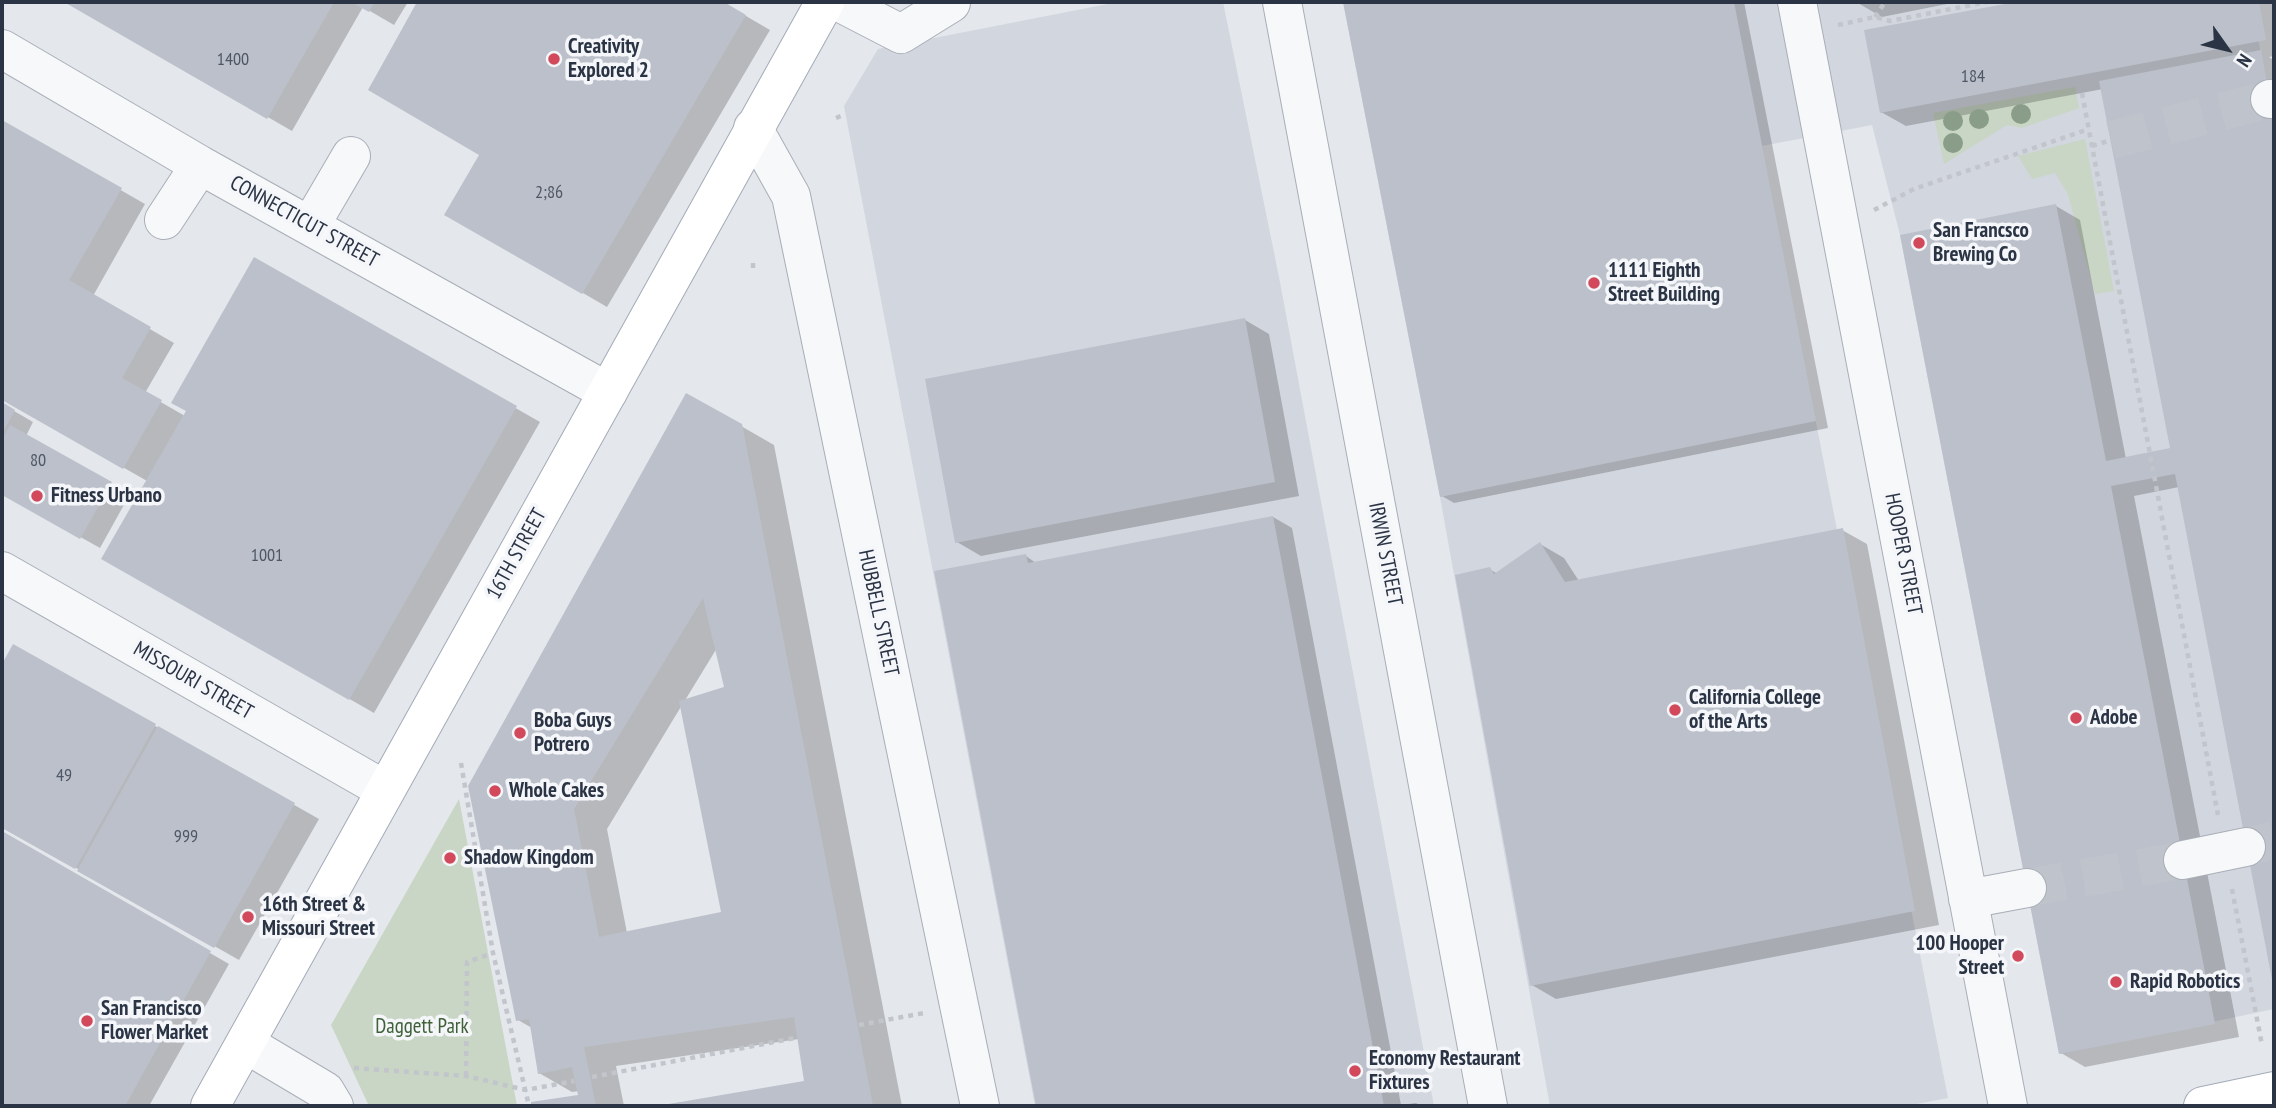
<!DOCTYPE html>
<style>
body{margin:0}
#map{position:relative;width:2276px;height:1108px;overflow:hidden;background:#e4e7ec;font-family:"PT Sans Narrow",sans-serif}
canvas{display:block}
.frame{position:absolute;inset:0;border:4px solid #2b3445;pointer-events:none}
.north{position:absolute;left:2192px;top:14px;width:70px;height:70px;-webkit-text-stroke:5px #f4f6f9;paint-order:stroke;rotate:124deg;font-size:19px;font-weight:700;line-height:28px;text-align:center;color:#2b3445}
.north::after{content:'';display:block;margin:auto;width:24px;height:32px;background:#2b3445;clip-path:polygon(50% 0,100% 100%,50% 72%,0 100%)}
</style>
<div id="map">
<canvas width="2276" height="1108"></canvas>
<div class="frame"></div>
<div class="north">N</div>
</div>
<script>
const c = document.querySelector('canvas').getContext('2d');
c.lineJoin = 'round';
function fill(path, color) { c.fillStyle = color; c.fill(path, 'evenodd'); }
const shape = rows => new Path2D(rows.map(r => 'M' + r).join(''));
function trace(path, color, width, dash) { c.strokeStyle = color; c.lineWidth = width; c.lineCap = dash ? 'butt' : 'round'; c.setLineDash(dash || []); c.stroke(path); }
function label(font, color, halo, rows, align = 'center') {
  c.font = font + ' "PT Sans Narrow",sans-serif'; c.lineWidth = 7; c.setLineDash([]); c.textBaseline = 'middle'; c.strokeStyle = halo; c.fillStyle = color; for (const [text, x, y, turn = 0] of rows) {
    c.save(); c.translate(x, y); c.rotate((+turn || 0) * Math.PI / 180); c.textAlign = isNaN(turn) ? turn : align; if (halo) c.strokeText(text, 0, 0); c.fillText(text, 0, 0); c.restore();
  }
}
fill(shape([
 [1118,2,1223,2,1279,277,1434,1106,1035,1106,844,106,878,49],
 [1343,2,2251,2,2274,122,2274,1009,2059,1054,1900,235,1872,125,1762,146,1948,1098,1906,1106,1550,1106,1440,497]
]), '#d2d6de');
fill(shape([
 [2075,87,2079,108,2022,128,2007,125,1944,164,1933,113],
 [2085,139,2114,291,2095,294,2068,194,2055,173,2032,179,2018,156],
 [459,799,517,1106,369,1106,331,1025]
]), '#c9d6c5');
fill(shape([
 [68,2,408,2,394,25,363,7,292,131],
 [420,2,722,2,770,30,607,307,447,214,481,154,371,90],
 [1344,2,1744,2,1828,428,1454,503,1442,496],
 [1856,2,1957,2,1882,17],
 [2025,2,2274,2,2274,56,2269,57,2274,60,2274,987,2179,487,2134,496,2239,1037,2085,1067,2061,1053,2056,206,2080,220,2126,459,2172,450,2103,89,1906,126,1881,112,1866,32],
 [2,122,145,204,93,296,174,343,145,393,185,416,255,259,540,422,374,713,103,558,147,481,2,398],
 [1245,320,1269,334,1299,496,981,556,957,542],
 [687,395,774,445,902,1106,659,1106,806,1083,799,1039,616,1066,624,1106,533,1106,533,1104,580,1096,579,1091,572,1092,539,1073,532,1028,518,1020,470,787],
 [717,648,726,688,684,702],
 [682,705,723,914,627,933,607,829],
 [2,404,33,422,26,436,130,494,100,548,2,493],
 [1273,517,1292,528,1401,1105,1416,1103,1422,1106,1037,1106,937,572,1026,556,1036,563],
 [1842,530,1867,544,1939,925,1556,999,1532,985,1489,569,1498,574,1540,544,1564,558,1579,581],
 [14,646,319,819,239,960,2,826,2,668],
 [2,833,229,964,149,1106,2,1106]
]), '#0003');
fill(shape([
 [64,2,334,2,267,119],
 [351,2,375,2,369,12],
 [417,2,724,2,746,15,582,294,444,215,479,155,368,90],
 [1343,2,1734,2,1816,421,1440,497],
 [2016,2,2259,2,2266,40,1880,113,1864,30],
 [2261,50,2274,122,2274,990,2175,474,2111,486,2215,1024,2059,1054,1900,235,2056,204,2106,461,2170,448,2099,81],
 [2,120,122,188,69,280,151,327,122,378,162,400,123,469,2,400],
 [254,257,517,406,349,700,101,559,186,411,171,403],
 [1245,318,1275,482,955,543,925,379],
 [686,393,742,424,873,1106,657,1106,804,1081,794,1017,584,1047,596,1106,531,1106,531,1102,578,1095,572,1067,538,1074,529,1019,516,1021,468,786],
 [703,598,724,687,679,701,721,912,599,937,574,809],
 [2,402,15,410,2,434],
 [10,425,112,482,80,539,2,495,2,440],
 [1273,516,1384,1106,1036,1106,934,571,1026,554,1028,563],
 [1843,528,1915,911,1530,986,1455,575,1490,567,1494,574,1540,542,1565,582],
 [13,644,156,724,75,869,2,828,2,664],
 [158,726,295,803,214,948,77,871],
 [2,831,211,951,125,1106,2,1106]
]), '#bbc0ca');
trace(shape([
 [2111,140,2270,99],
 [2246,847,2274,840],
 [2027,888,2183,860]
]), '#bfc3cb', 38, [38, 19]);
const minor = shape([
 [839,2,901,34,951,3],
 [1282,2,1488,1106],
 [1797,2,2008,1106],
 [2,49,200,165,608,392],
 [2270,99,2274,99],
 [753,128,791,196,980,1106],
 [164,220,200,165],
 [310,226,351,156],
 [2,571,385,790],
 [2183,860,2246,847],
 [1968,899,2027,888],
 [246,1044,325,1091,334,1106]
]);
const major = shape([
 [210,1106,825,2],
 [2203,1106,2274,1091]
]);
trace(minor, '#a9aeb7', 40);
trace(major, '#a3abb8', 40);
trace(shape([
 [1875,17,1885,2],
 [1838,25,1875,17,1890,21,1987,2],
 [2082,93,2218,815],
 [836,118,841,116],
 [2092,146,2111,140],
 [1874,210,1914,189,2089,129],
 [753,268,753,260],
 [461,763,493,953,529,1106],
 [2232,889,2262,1045],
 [859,1025,924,1013],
 [354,1068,466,1076,526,1090,574,1081],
 [466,1076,467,962,493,953],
 [592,1077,795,1038]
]), '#c2c5cb', 4.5, [5, 5]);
trace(minor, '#f7f8fa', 38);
trace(major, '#fff', 38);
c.fillStyle = '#899d89';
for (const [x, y] of [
 [2021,114],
 [1979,119],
 [1953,121],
 [1953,143]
]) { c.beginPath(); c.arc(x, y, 10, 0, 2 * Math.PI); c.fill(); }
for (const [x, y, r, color] of [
 [554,59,7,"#d1495b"],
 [1919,243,7,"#d1495b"],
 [1594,283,7,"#d1495b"],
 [37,496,7,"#d1495b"],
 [1675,710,7,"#d1495b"],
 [2076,718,7,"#d1495b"],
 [520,733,7,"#d1495b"],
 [495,791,7,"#d1495b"],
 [450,858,7,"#d1495b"],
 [248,917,7,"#d1495b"],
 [2018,956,7,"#d1495b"],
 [2116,982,7,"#d1495b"],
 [87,1021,7,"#d1495b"],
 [1355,1071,7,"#d1495b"]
]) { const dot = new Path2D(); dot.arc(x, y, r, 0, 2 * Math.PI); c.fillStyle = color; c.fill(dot); trace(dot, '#f4f6f9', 2.5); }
label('18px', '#4f5766', null, [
 ["1400",233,60],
 ["184",1973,77],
 ["2;86",549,193],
 ["80",38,461],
 ["1001",267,556],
 ["49",64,776],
 ["999",186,837]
]);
label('bold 21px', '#2b3445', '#f4f6f9', [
 ["Creativity",568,47],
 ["Explored 2",568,71],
 ["San Francsco",1933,231],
 ["Brewing Co",1933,255],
 ["1111 Eighth",1608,271],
 ["Street Building",1608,295],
 ["Fitness Urbano",51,496],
 ["California College",1689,698],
 ["of the Arts",1689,722],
 ["Adobe",2090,718],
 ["Boba Guys",534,721],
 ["Potrero",534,745],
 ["Whole Cakes",509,791],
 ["Shadow Kingdom",464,858],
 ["16th Street &",262,905],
 ["Missouri Street",262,929],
 ["100 Hooper",2004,944,"right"],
 ["Street",2004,968,"right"],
 ["Rapid Robotics",2130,982],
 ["San Francisco",101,1009],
 ["Flower Market",101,1033],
 ["Economy Restaurant",1369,1059],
 ["Fixtures",1369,1083]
], 'left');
label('21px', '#2b3445', '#f4f6f9', [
 ["CONNECTICUT STREET",304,222,29],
 ["16TH STREET",517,554,-61],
 ["IRWIN STREET",1385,554,79],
 ["HOOPER STREET",1903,554,79],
 ["HUBBELL STREET",878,613,78],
 ["MISSOURI STREET",193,681,30]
]);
label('21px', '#3f6138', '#f4f6f9', [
 ["Daggett Park",422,1027]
]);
</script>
